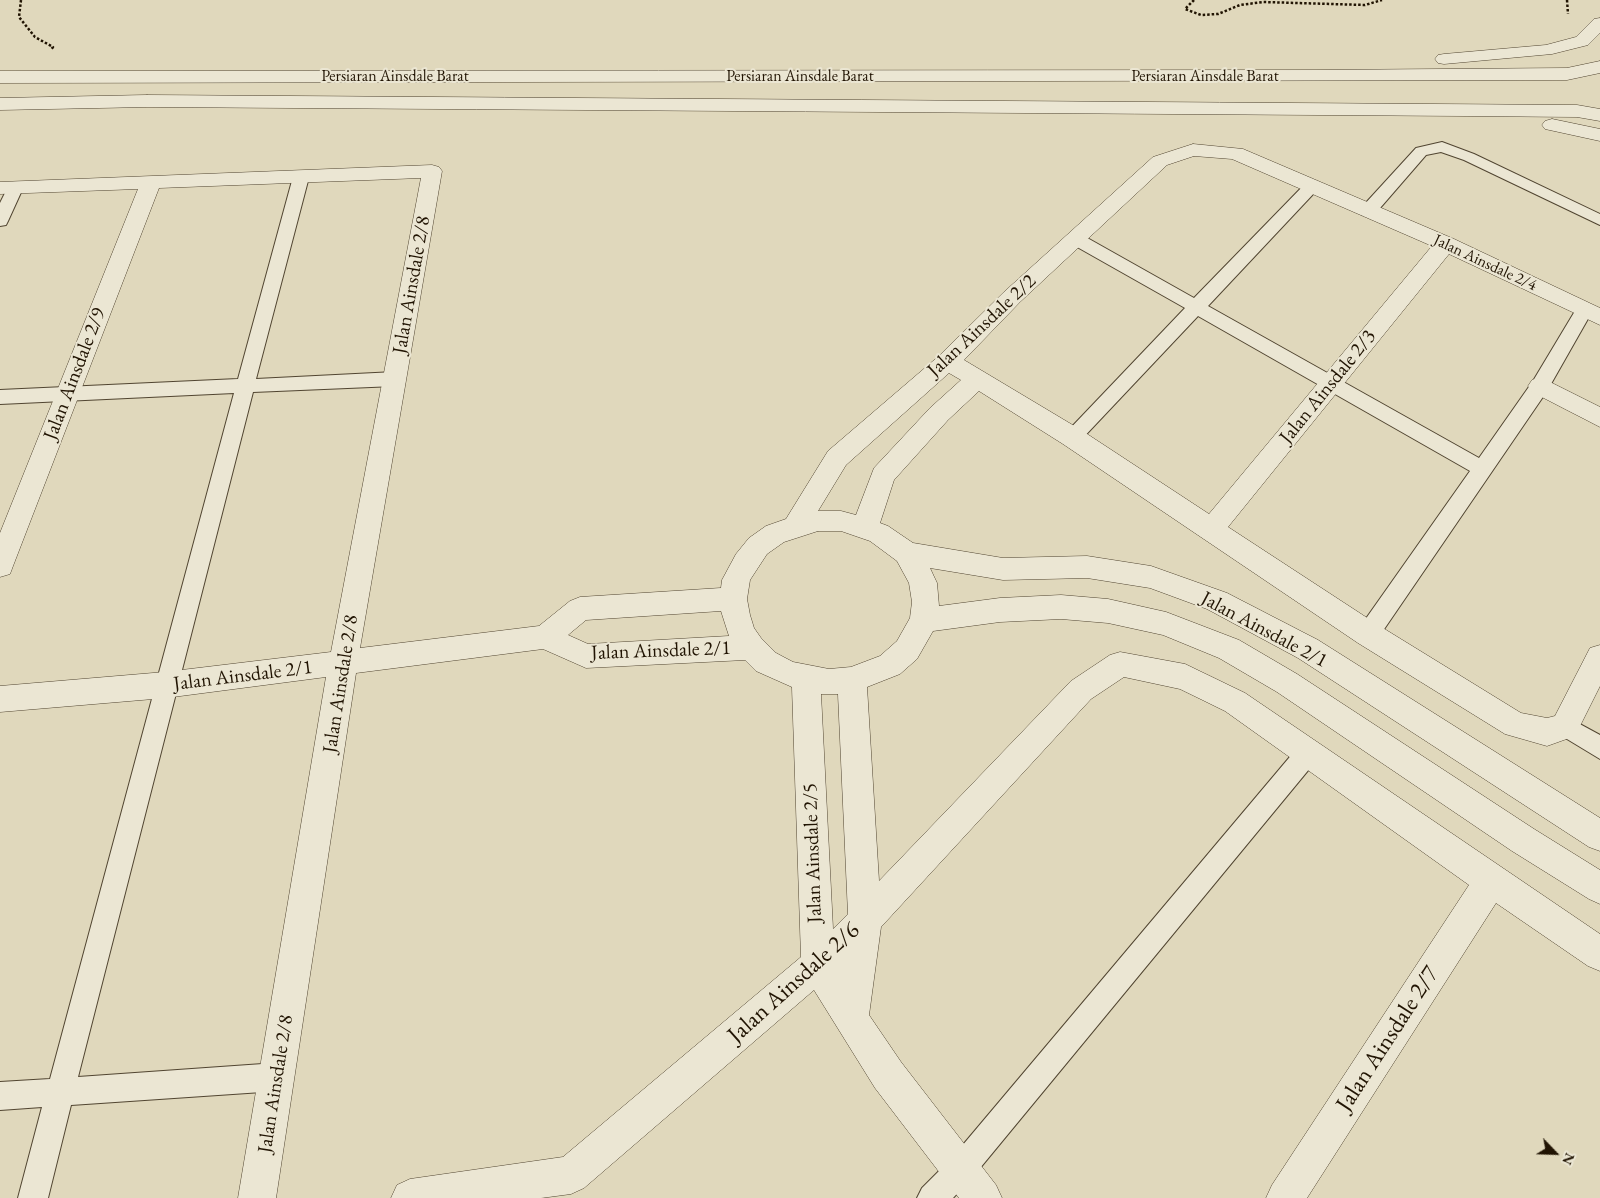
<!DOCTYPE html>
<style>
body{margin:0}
#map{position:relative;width:1600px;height:1198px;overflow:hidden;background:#e0d8bc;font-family:"EB Garamond",serif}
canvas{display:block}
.north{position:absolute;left:1530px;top:1128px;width:50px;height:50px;-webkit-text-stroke:4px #ebe6d3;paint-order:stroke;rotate:114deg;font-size:14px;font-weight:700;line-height:20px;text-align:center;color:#211403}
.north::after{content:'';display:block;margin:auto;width:18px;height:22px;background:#211403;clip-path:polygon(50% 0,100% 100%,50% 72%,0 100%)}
</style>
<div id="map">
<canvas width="1600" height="1198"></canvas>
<div class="north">N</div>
</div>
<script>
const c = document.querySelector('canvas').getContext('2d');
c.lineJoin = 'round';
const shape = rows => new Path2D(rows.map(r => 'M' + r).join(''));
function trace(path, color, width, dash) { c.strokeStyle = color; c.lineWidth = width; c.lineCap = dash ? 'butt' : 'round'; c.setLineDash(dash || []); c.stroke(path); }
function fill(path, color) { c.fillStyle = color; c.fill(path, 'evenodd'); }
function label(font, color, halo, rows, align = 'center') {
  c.font = font + ' "EB Garamond",serif'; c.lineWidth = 4; c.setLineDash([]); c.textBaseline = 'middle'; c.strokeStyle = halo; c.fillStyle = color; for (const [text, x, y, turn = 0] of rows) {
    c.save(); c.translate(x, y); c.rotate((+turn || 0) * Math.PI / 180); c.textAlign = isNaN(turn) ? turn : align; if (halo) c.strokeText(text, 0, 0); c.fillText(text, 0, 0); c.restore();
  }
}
const service = shape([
 [1442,142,1474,154,1600,214,1600,225,1464,160,1441,152,1426,155,1374,215,1362,215,1360,211,1362,207,1416,148,1442,142],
 [301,172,309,177,256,379,395,372,401,374,404,379,401,384,395,386,253,392,78,1077,277,1063,287,1067,291,1077,287,1087,277,1091,71,1105,48,1198,18,1198,42,1107,0,1110,0,1082,50,1079,234,393,0,404,0,390,238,379,293,177,301,172],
 [1311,182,1317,184,1319,187,1317,190,1208,306,1479,458,1533,381,1578,306,1584,304,1590,306,1593,310,1547,391,1376,641,1368,643,1360,641,1357,634,1360,627,1470,471,1198,316,1079,442,1072,444,1065,442,1062,437,1185,308,1070,243,1068,239,1070,235,1082,235,1194,298,1305,184,1311,182],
 [15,183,23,188,8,221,6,225,0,226,0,203,9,185,15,183],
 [1565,716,1600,735,1600,759,1557,733,1554,726,1557,719,1565,716],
 [1307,743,1315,746,1319,754,1315,762,971,1179,953,1198,917,1198,922,1188,951,1159,1299,746,1307,743]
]);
const minor = shape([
 [1600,18,1600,33,1588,45,1552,54,1444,64,1438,63,1435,59,1438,55,1444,54,1546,45,1576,37,1594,19,1600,18],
 [1600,61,1600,73,1567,80,0,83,0,71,1317,70,1567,68,1600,61],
 [147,95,1577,105,1600,109,1600,121,1577,117,1464,116,147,107,0,110,0,98,147,95],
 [1552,119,1600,129,1600,141,1545,129,1542,125,1545,121,1552,119],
 [1193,144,1243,149,1454,239,1600,308,1600,325,1449,254,1228,527,1378,625,1521,713,1547,718,1555,716,1590,648,1600,645,1600,686,1575,736,1547,746,1505,734,1358,643,1063,444,979,391,948,420,894,480,880,523,888,526,913,543,1003,558,1087,556,1151,566,1227,593,1318,640,1600,818,1600,851,1589,847,1298,658,1207,609,1150,588,1087,578,1003,580,930,568,937,583,939,606,1000,598,1061,595,1108,599,1166,612,1239,640,1297,674,1534,829,1600,870,1600,904,1589,899,1512,851,1277,692,1219,658,1163,635,1108,623,1061,619,1000,622,933,631,917,659,900,674,867,687,879,881,1071,681,1110,655,1120,652,1185,664,1245,693,1600,934,1600,971,1588,966,1496,903,1307,1198,1266,1198,1272,1185,1469,885,1225,711,1180,689,1124,677,1091,699,881,927,869,1015,901,1062,996,1185,1002,1198,959,1198,875,1088,814,990,584,1188,571,1194,541,1198,391,1198,397,1185,410,1179,563,1157,801,957,792,687,756,671,745,660,586,668,543,649,356,673,276,1198,238,1198,326,677,165,698,0,712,0,686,165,672,331,652,421,178,159,188,13,566,10,574,0,577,0,533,138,189,0,194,0,182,432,165,439,167,442,171,360,648,539,626,570,601,580,597,721,588,722,580,736,554,749,538,766,526,786,519,828,451,940,355,1004,292,1153,157,1193,144],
 [1194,156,1232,159,1432,246,1209,514,1081,430,964,360,1020,302,1167,165,1194,156],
 [949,373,961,380,930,408,874,468,856,515,841,511,818,511,846,465,949,373],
 [818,531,841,531,870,541,897,561,909,583,912,602,910,618,897,641,880,656,851,667,829,669,793,662,776,653,761,638,754,628,750,615,747,599,750,580,767,554,784,542,818,531],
 [721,611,729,636,588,644,568,635,586,620,721,611],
 [821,694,838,694,848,914,833,929,821,694],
 [1540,377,1600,407,1600,427,1532,392,1528,386,1532,380,1540,377]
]);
trace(service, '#514531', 2);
trace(minor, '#514531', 1);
trace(shape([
 [21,0,19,17,35,37,53,47,51,50],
 [1194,0,1185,9,1201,15,1218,14,1240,5,1263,2,1365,5,1382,0],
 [1567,0,1568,14]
]), '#211403', 2.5, [2.5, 2]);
fill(service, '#ebe6d3');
fill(minor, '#ebe6d3');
label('16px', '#211403', '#ebe6d3', [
 ["Persiaran Ainsdale Barat",395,77],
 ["Persiaran Ainsdale Barat",800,77],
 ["Persiaran Ainsdale Barat",1205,77],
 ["Jalan Ainsdale 2/4",1485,263,25]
]);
label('20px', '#211403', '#ebe6d3', [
 ["Jalan Ainsdale 2/8",412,285,-80],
 ["Jalan Ainsdale 2/2",982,326,-43],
 ["Jalan Ainsdale 2/9",75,374,-69],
 ["Jalan Ainsdale 2/3",1328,387,-51],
 ["Jalan Ainsdale 2/1",1264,630,28],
 ["Jalan Ainsdale 2/1",661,651,-2],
 ["Jalan Ainsdale 2/1",243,676,-7],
 ["Jalan Ainsdale 2/8",341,684,-81],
 ["Jalan Ainsdale 2/5",813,853,-92],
 ["Jalan Ainsdale 2/8",276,1084,-81]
]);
label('24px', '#211403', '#ebe6d3', [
 ["Jalan Ainsdale 2/6",794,983,-42],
 ["Jalan Ainsdale 2/7",1388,1039,-57]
]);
</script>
